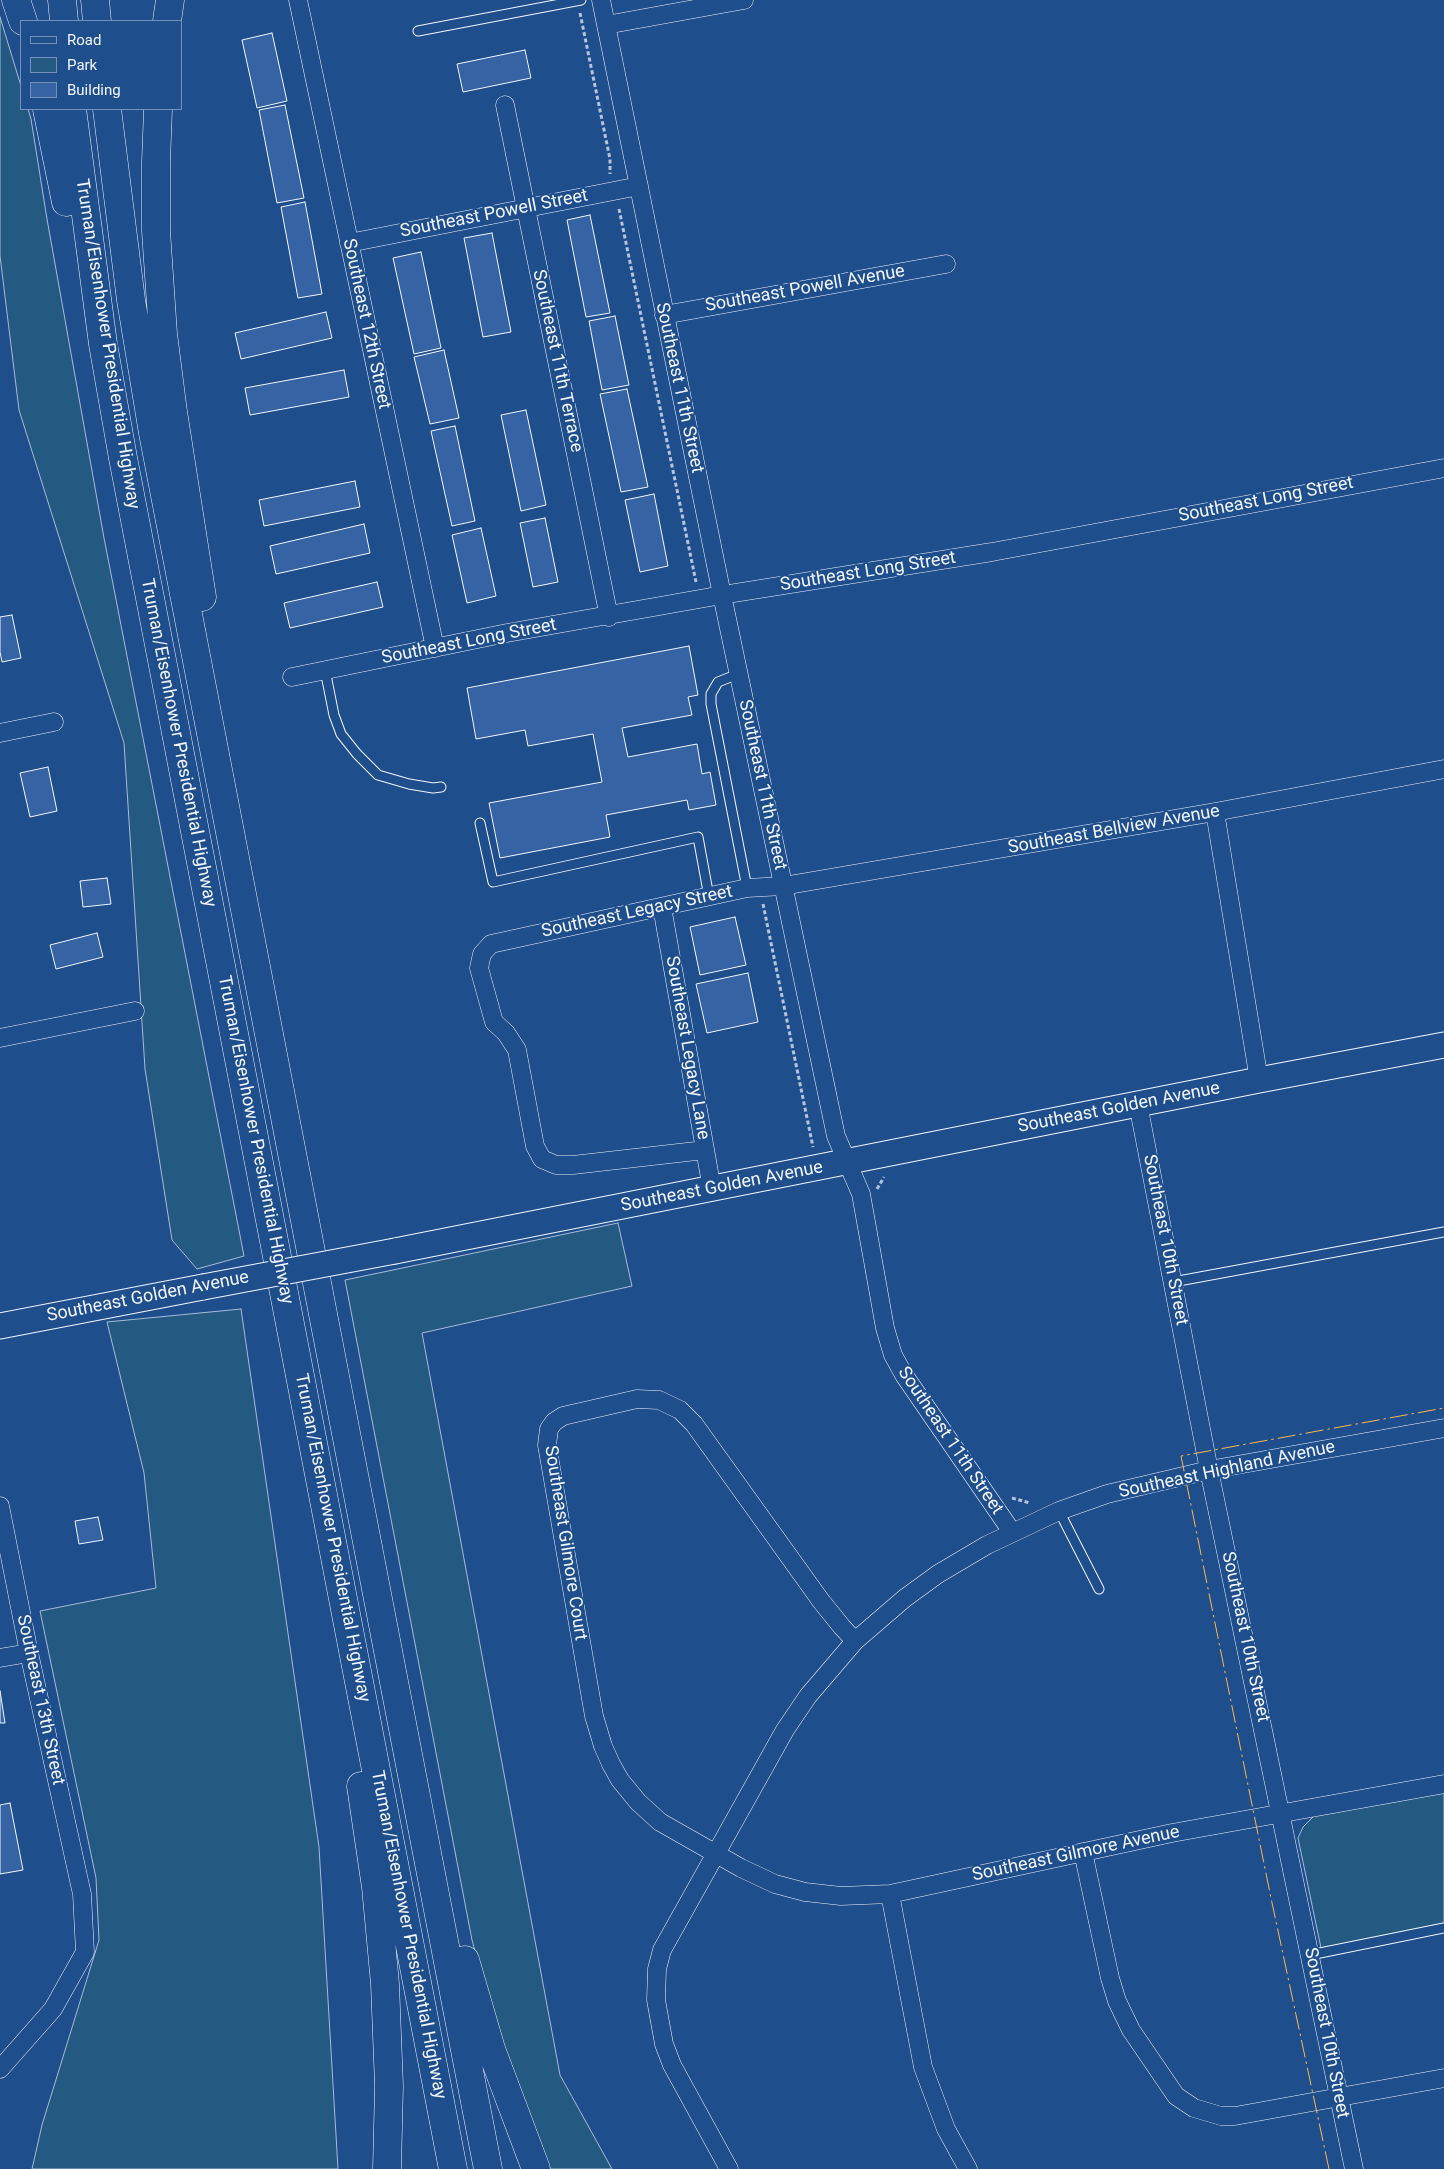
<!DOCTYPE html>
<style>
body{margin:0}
#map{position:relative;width:1444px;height:2169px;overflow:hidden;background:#1f4e8c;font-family:Roboto,sans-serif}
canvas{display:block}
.legend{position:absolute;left:20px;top:20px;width:162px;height:90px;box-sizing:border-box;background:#1f4e8c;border:1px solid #7391ba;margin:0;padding:6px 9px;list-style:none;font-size:15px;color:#f2f6ff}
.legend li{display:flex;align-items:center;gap:10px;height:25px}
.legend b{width:25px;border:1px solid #7391ba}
</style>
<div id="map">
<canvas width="1444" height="2169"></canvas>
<ul class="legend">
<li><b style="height:6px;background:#1f4e8c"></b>Road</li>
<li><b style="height:14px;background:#245a82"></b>Park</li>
<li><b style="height:14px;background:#3563a3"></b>Building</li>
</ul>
</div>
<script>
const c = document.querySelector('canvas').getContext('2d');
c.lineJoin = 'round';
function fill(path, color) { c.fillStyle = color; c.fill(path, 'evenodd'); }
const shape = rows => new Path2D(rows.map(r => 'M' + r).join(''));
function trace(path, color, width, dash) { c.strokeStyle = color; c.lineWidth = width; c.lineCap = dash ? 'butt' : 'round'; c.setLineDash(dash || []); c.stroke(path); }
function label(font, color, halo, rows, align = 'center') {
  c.font = font + ' Roboto,sans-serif'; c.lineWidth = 4; c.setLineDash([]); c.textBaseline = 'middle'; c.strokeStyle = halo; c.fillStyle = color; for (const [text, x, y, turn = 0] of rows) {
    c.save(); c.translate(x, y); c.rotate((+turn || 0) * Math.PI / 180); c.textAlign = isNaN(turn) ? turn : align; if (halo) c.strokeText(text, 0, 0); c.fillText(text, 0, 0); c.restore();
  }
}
const green = shape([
 [0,17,21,86,21,109,28,109,31,119,47,219,104,538,244,1256,197,1269,172,1240,145,1069,124,743,19,410,0,256,0,17],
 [618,1223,632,1286,422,1333,560,2075,612,2169,549,2169,497,2035,472,1940,345,1280,618,1223],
 [241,1309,319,1847,338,2169,32,2169,42,2125,99,1940,96,1878,40,1611,156,1588,144,1473,107,1322,241,1309],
 [1444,1791,1444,1926,1321,1948,1298,1838,1303,1827,1314,1816,1328,1812,1444,1791]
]);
fill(green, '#245a82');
trace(green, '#a8bbd7', 1);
const building = shape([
 [272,33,287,101,257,108,242,40,272,33],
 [525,50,531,78,463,92,457,64,525,50],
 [285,105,304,198,277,203,259,110,285,105],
 [305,202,322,294,298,298,281,207,305,202],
 [590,215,610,313,586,317,567,220,590,215],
 [492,233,511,332,483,337,464,238,492,233],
 [421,252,441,348,414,354,393,258,421,252],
 [326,312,332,338,241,359,235,333,326,312],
 [615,316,629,385,602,390,589,321,615,316],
 [444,350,459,418,430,424,414,357,444,350],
 [344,370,349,397,250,415,245,388,344,370],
 [627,389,648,487,621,492,600,394,627,389],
 [526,410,546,505,521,511,501,415,526,410],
 [455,426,475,521,452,526,431,431,455,426],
 [355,481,360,507,264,526,259,500,355,481],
 [654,494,668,566,640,572,625,500,654,494],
 [545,518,558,582,533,587,520,523,545,518],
 [364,524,370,553,276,574,270,546,364,524],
 [481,528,496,596,467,603,452,535,481,528],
 [377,582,383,607,290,628,284,603,377,582],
 [12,615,21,658,2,662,0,652,0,617,12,615],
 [689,646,698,695,688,697,692,715,622,728,628,757,697,744,702,774,710,772,716,805,689,810,687,800,606,815,610,837,500,858,489,803,602,782,593,734,528,746,525,730,476,739,467,688,689,646],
 [48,767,57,811,30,817,20,773,48,767],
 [107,878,111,904,83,907,80,881,107,878],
 [735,917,746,965,700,975,690,927,735,917],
 [97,933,103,957,56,969,50,945,97,933],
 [748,973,758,1022,707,1033,696,984,748,973],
 [98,1517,103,1540,79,1544,75,1521,98,1517],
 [0,1691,5,1723,0,1723,0,1691],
 [10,1803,23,1870,0,1874,0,1805,10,1803]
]);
fill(building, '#3563a3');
trace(building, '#f2f6ff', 1);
const lane = shape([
 [418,31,581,0],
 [325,670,334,715,341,734,357,754,378,775,409,784,433,788,441,787],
 [738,674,718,682,711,694,711,704,747,888],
 [480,823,493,882,698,837,709,897],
 [1173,1282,1444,1232],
 [1059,1511,1099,1589],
 [1310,1955,1444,1928]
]);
const street = shape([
 [298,0,435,648],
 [601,0,722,595,836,1136,861,1194,885,1328,893,1355,904,1375,1012,1532],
 [606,25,744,0],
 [505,105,609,617],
 [349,243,639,186],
 [664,315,946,264],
 [292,677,507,633,722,595,992,552,1444,468],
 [0,733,54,722],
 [1215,812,1259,1080],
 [662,907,712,1189],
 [0,1038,135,1011],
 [1138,1104,1209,1470,1354,2169],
 [705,1150,573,1165,556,1165,542,1159,535,1146,517,1050,506,1033,494,1022,479,968,482,954,491,944,747,888,783,886,1215,812,1444,769],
 [0,1506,29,1653,82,1894,85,1952,53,2009,0,2069],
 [855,1641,842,1627,821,1601,694,1424,680,1410,659,1400,637,1399,563,1416,554,1422,549,1429,547,1445,594,1716,603,1746,611,1764,620,1780,638,1802,660,1822,741,1868,775,1884,805,1892,841,1896,890,1894,1172,1833,1444,1784],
 [0,1658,29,1653],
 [1083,1852,1110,1978,1117,2001,1131,2030,1176,2096,1194,2108,1221,2116,1235,2116,1444,2078],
 [890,1894,923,2067,946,2129,968,2169],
 [729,2169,672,2065,664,2044,656,2000,657,1969,662,1950,785,1730,808,1696,855,1641,905,1598,938,1574,987,1545,1059,1511,1107,1494,1209,1470,1444,1428]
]);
const secondary = shape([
 [395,1251,1259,1080,1444,1045],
 [0,1326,203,1287]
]);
const highway = shape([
 [16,0,23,21],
 [62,0,64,21],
 [95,0,97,21],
 [167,21,170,0],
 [47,109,66,202],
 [72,109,103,344,123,458,453,2169],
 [107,109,131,300,153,433,488,2169],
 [158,109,156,162,156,231,163,334,173,412,202,597],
 [361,1786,376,1887,385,1984,389,2086,387,2169],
 [465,1960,491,2049,536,2169]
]);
trace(lane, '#f2f6ff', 11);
trace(street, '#f2f6ff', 19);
trace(secondary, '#f2f6ff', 27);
trace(highway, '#f2f6ff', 29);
trace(shape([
 [580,13,610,159,610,174],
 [619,209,696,582],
 [763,904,813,1147],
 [877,1189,884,1177],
 [1012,1498,1030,1503]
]), '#b3c4dc', 3, [4, 2.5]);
trace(lane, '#1f4e8c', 9);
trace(street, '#1f4e8c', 18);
trace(secondary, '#1f4e8c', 25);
trace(highway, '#1f4e8c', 28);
const secondaryBridge = shape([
 [203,1287,395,1251]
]);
trace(secondaryBridge, '#f2f6ff', 27, []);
trace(secondaryBridge, '#1f4e8c', 25);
trace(shape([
 [1329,2169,1271,1898,1181,1456,1444,1408]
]), '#ffb74d', 1, [18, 4, 2.5, 4]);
label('18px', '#f2f6ff', '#1f4e8c', [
 ["Southeast Powell Street",494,214,-11],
 ["Southeast Powell Avenue",805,289,-10],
 ["Southeast 12th Street",366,324,78],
 ["Truman/Eisenhower Presidential Highway",107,344,81],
 ["Southeast 11th Terrace",557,361,78],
 ["Southeast 11th Street",679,388,78],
 ["Southeast Long Street",1266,500,-11],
 ["Southeast Long Street",868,572,-9],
 ["Southeast Long Street",469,642,-11],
 ["Truman/Eisenhower Presidential Highway",178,743,79],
 ["Southeast 11th Street",762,785,78],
 ["Southeast Bellview Avenue",1114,830,-10],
 ["Southeast Legacy Street",637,912,-12],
 ["Southeast Legacy Lane",687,1048,80],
 ["Southeast Golden Avenue",1119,1108,-11],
 ["Truman/Eisenhower Presidential Highway",255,1140,79],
 ["Southeast Golden Avenue",722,1187,-11],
 ["Southeast 10th Street",1165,1240,79],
 ["Southeast Golden Avenue",148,1297,-11],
 ["Southeast 11th Street",950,1441,56],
 ["Southeast Highland Avenue",1227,1470,-12],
 ["Truman/Eisenhower Presidential Highway",332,1538,79],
 ["Southeast Gilmore Court",565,1543,81],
 ["Southeast 10th Street",1245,1637,78],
 ["Southeast 13th Street",40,1700,78],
 ["Southeast Gilmore Avenue",1076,1854,-12],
 ["Truman/Eisenhower Presidential Highway",408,1935,79],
 ["Southeast 10th Street",1326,2033,79]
]);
</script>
